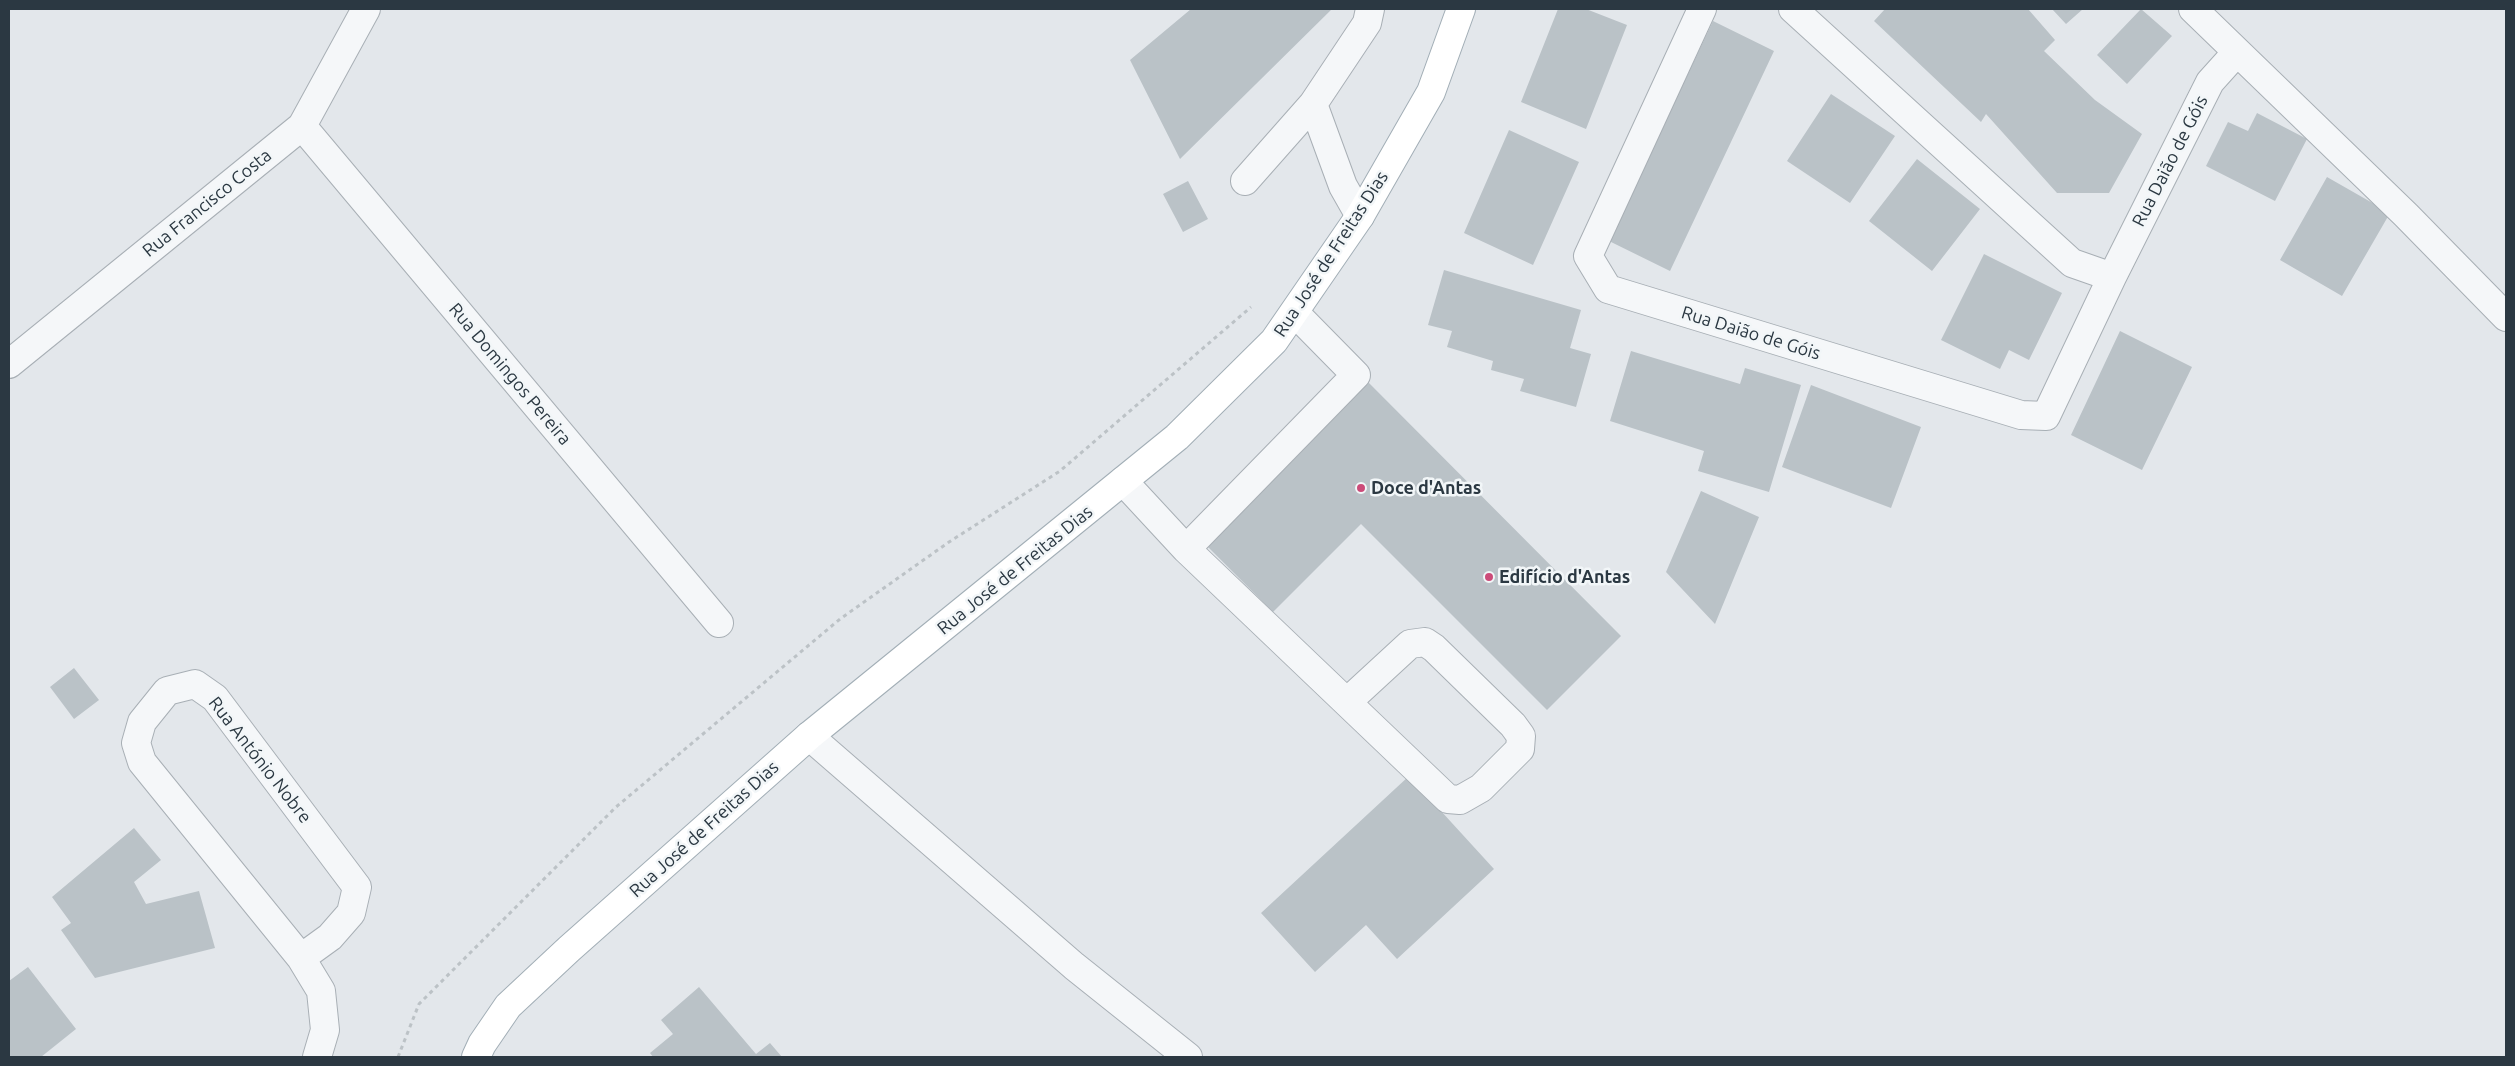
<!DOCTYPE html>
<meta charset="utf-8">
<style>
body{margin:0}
#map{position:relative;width:2515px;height:1066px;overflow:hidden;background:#e3e7eb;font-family:Ubuntu,sans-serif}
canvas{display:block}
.frame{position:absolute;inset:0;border:10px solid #2b3842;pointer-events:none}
</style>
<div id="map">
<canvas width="2515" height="1066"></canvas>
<div class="frame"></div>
</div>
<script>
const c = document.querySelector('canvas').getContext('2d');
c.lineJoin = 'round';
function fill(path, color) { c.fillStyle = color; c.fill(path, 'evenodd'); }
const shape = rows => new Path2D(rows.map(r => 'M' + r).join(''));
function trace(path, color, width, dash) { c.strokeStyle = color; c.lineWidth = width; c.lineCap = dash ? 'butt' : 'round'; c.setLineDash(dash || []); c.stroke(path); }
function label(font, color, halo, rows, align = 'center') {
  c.font = font + ' Ubuntu,sans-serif'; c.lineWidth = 5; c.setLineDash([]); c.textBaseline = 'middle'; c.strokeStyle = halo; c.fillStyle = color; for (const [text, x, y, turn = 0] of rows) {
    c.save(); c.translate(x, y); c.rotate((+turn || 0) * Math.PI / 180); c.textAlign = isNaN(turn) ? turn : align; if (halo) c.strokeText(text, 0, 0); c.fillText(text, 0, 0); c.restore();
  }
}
fill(shape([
 [1191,9,1332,9,1180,159,1130,60],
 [1558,9,1586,9,1627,25,1586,129,1521,102],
 [1885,9,2028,9,2055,40,2044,51,2095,100,2142,134,2109,193,2057,193,1986,114,1981,122,1874,21],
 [2052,9,2083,9,2066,24],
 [2141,9,2172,36,2127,84,2097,55],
 [1713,21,1774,51,1670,271,1609,241],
 [1831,94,1895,136,1850,203,1787,161],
 [2257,113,2307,139,2275,201,2206,166,2228,122,2248,131],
 [1509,130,1579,162,1533,265,1464,233],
 [1917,159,1980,209,1932,271,1869,221],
 [2327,177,2390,213,2342,296,2280,260],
 [1188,181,1208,219,1183,232,1163,194],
 [1984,254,2062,293,2029,360,2009,350,2000,369,1941,340],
 [1444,270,1581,310,1570,348,1591,354,1576,407,1520,391,1524,379,1491,370,1493,361,1447,347,1452,331,1428,325],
 [2120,331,2192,367,2142,470,2071,435],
 [1631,351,1740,384,1745,368,1801,385,1769,492,1698,471,1704,451,1610,421],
 [1366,380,1621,636,1547,710,1361,524,1273,612,1204,543],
 [1811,385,1921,427,1891,508,1782,467],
 [1701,491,1759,517,1715,624,1666,572],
 [74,668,99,700,74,719,50,687],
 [1409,776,1494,869,1397,959,1366,925,1315,972,1261,913],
 [134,828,161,860,134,882,146,904,199,891,215,948,95,978,61,930,71,923,52,897],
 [28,967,76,1029,41,1057,9,1057,9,981],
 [699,987,756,1054,770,1043,782,1057,653,1057,650,1053,673,1034,661,1020]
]), '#bac2c7');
const minor = shape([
 [1702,9,1588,256,1608,289,2021,415,2046,416,2112,277,2210,82,2237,52],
 [1793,9,2072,263,2112,277],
 [2193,9,2406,215,2506,317],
 [302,126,719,623],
 [1245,181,1313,104],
 [1360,216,1343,186,1313,104,1367,23,1370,9],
 [9,364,302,126,366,9],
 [1123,481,1186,549,1356,375,1295,313],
 [1186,549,1448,799,1460,800,1481,788,1520,749,1521,736,1513,725,1434,648,1425,642,1410,644,1347,702],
 [809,736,1074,966,1188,1057],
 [301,958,330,937,351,913,357,887,215,698,195,684,167,691,142,722,136,743,142,762,301,958,321,991,325,1030,317,1057]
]);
const major = shape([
 [476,1057,482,1044,508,1006,569,949,809,736,1177,437,1274,341,1360,216,1431,92,1461,9]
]);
trace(minor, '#a8afb5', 30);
trace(major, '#a2aeb6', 30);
trace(shape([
 [398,1057,419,1004,616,807,840,619,949,542,1060,471,1251,307]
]), '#bcc2c6', 3, [4, 4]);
trace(minor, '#f5f7f9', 28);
trace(major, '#fff', 28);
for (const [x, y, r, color] of [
 [1361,488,5,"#cc4b79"],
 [1489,577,5,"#cc4b79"]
]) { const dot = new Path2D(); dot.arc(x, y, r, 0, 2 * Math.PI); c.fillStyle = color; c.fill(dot); trace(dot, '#f2f6f8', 2); }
label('18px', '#2b3842', '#f2f6f8', [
 ["Rua Daião de Góis",2170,161,-63],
 ["Rua Francisco Costa",207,203,-39],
 ["Rua José de Freitas Dias",1331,254,-57],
 ["Rua Daião de Góis",1751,333,17],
 ["Rua Domingos Pereira",510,374,50],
 ["Rua José de Freitas Dias",1015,570,-39],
 ["Rua António Nobre",260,760,52],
 ["Rua José de Freitas Dias",704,829,-42]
]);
label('bold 18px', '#2b3842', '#f2f6f8', [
 ["Doce d'Antas",1371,488],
 ["Edifício d'Antas",1499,577]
], 'left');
</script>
